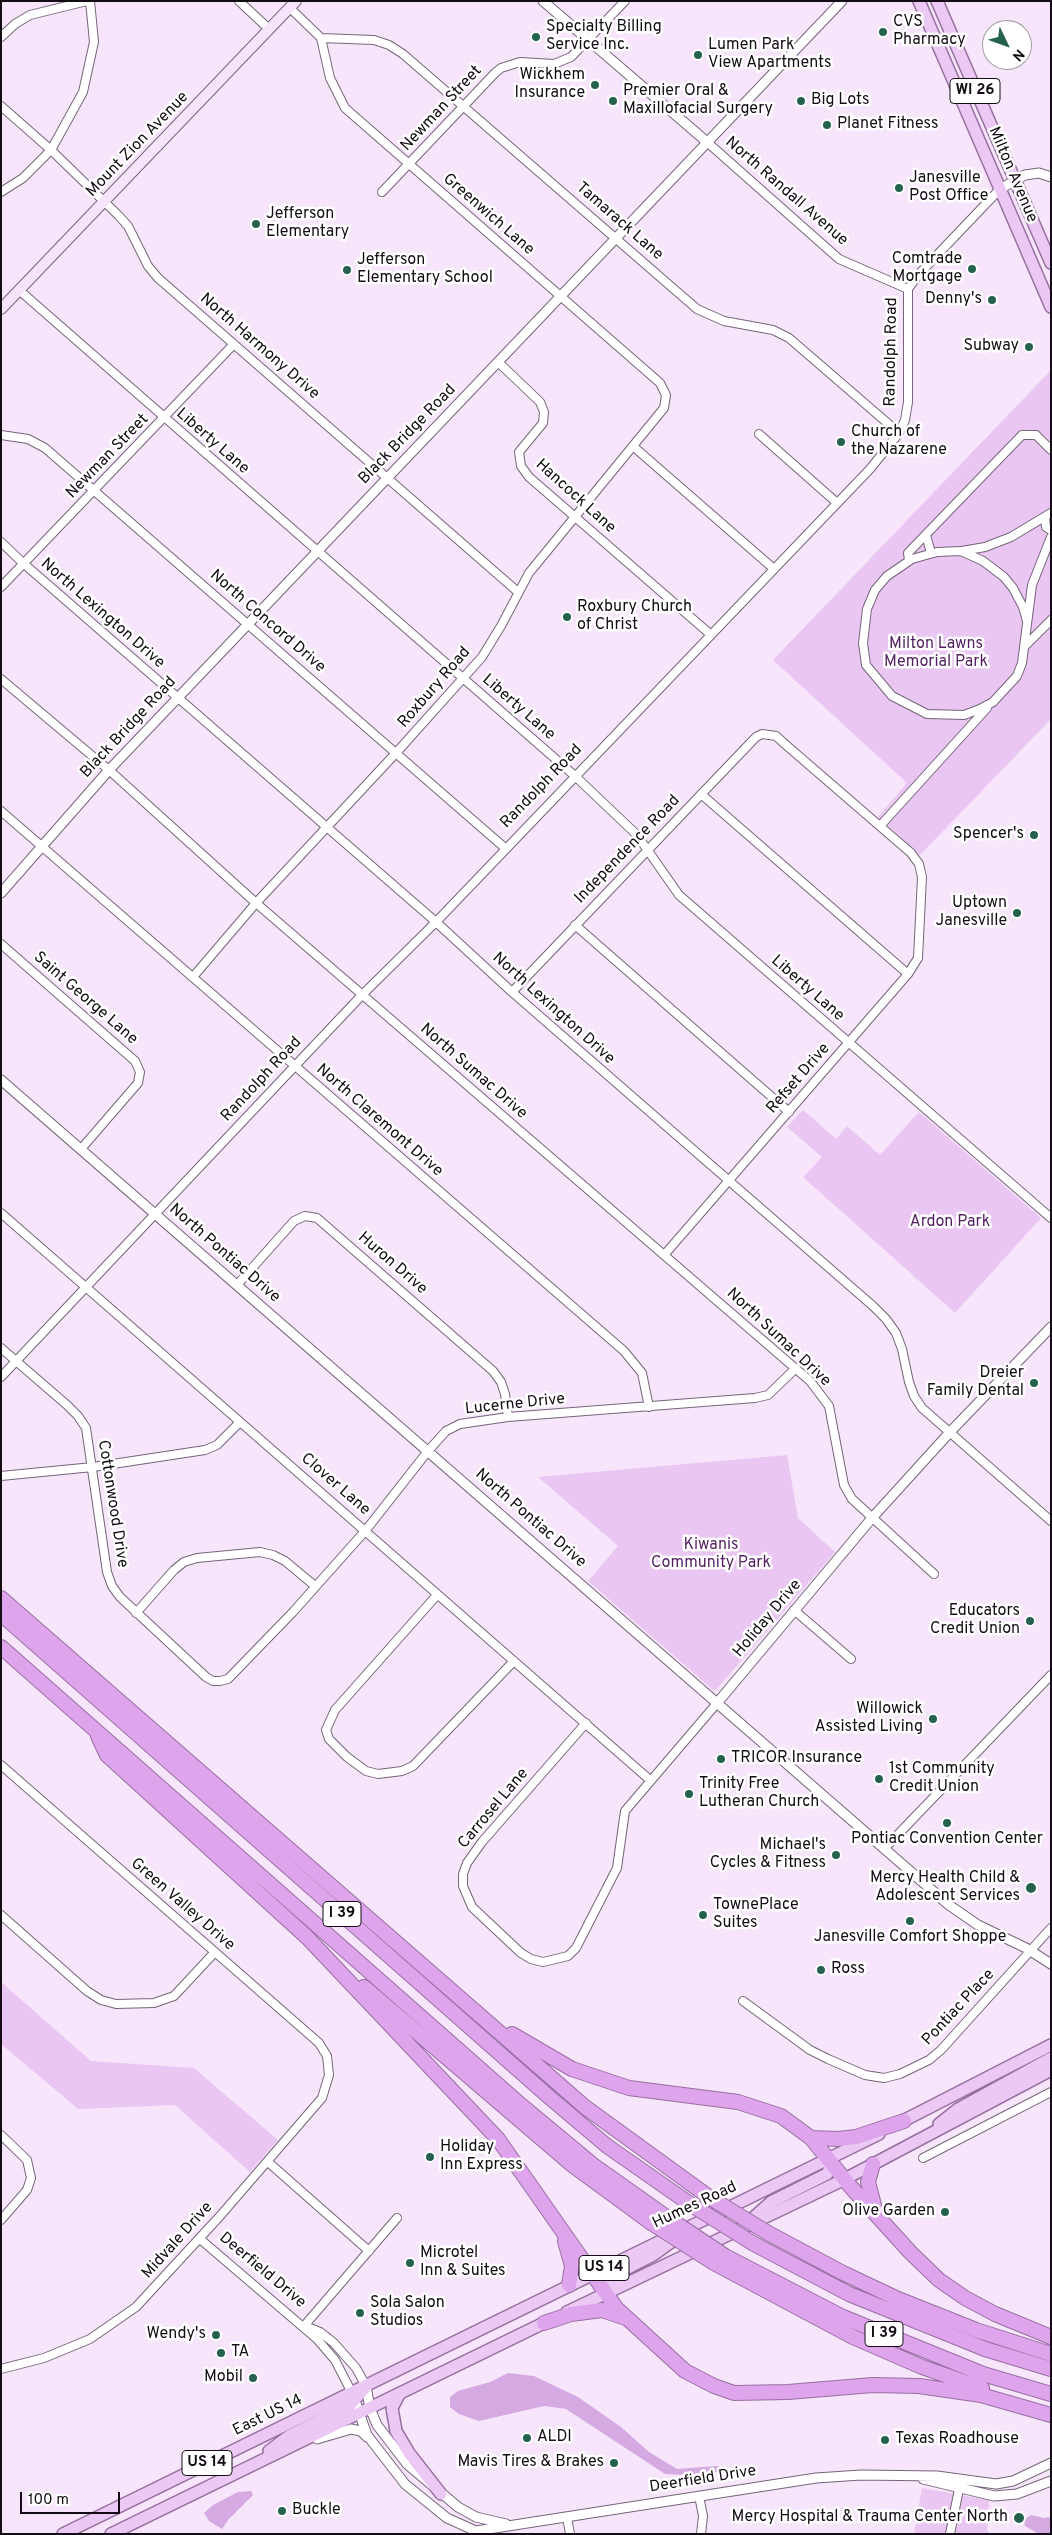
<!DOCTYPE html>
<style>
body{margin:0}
#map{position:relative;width:1052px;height:2535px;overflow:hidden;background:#f7e5fc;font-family:Overpass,sans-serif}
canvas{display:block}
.frame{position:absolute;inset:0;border:2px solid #130c14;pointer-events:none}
.north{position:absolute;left:982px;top:20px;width:50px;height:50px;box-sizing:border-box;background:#fff;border:1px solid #a19ea1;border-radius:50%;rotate:132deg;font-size:14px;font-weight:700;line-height:20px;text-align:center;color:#130c14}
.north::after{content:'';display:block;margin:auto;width:18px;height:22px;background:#24624f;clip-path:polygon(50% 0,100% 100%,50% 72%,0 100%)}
.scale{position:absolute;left:20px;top:2492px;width:100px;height:22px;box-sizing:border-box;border:2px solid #130c14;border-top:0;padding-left:6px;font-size:15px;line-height:18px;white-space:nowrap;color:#130c14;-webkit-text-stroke:4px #fff;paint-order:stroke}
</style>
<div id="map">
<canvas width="1052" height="2535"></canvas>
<div class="frame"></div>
<div class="north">N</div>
<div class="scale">100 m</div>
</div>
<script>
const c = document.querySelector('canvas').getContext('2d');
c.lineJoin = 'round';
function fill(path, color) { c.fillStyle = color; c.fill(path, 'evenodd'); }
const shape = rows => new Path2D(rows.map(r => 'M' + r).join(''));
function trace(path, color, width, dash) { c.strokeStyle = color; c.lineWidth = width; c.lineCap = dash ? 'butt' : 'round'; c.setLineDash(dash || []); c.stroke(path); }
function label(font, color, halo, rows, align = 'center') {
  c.font = font + ' Overpass,sans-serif'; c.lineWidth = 5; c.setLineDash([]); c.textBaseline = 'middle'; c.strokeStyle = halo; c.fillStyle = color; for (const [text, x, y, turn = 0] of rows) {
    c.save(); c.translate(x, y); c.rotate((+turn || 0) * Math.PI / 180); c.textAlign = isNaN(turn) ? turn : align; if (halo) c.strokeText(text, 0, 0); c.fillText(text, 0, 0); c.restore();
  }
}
fill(shape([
 [1051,370,1051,719,920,855,878,817,907,783,773,660],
 [803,1110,836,1139,847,1126,880,1155,919,1112,1041,1218,955,1313,803,1177,822,1157,787,1127],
 [787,1455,798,1518,835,1552,716,1690,712,1689,588,1581,618,1546,538,1477],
 [1,1982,91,2061,194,2068,278,2140,250,2172,175,2105,78,2109,1,2044],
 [922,2488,989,2500,987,2530,990,2534,914,2534]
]), '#eac6f3');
fill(shape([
 [508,2373,534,2376,578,2397,621,2427,649,2452,677,2469,717,2466,726,2469,726,2471,688,2475,665,2474,566,2409,544,2406,479,2421,459,2414,450,2407,450,2397,458,2391,490,2382],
 [251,2491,253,2495,228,2520,222,2529,209,2521,204,2513,213,2505,238,2492],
 [1031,2515,1044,2518,1051,2517,1051,2534,1039,2534,1025,2526,1024,2520]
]), '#d5a9e1');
const minor = shape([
 [239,1,269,29],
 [1,37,15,24,30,15,87,1],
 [321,38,374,40,389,45,403,54,697,309,724,321,773,330,789,338,899,433],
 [1,106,51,150,118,215,128,226,148,266,158,278,518,592],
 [707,142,839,259,908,289],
 [1,192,23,178,51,150,83,92,94,42,90,1],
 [382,192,495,73,501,68,520,62,554,64,571,57,625,1],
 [19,290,575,776,637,835,679,895,1051,1218],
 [498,362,540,402,544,412,543,423,519,452,521,466,529,477,710,634],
 [759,434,836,502],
 [1,435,28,439,45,448,505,848],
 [634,447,774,569],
 [1045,517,1046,527,1051,530],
 [926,535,931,553],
 [1,542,23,563,436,922,512,992,873,1306,886,1319,896,1333,902,1349,909,1382,914,1396,922,1408,1051,1521],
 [962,551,985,547,1011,537,1051,513],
 [909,560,908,553,1022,435,1036,435,1051,450],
 [1,587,234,344],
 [1027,621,1023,607,1013,588,1004,577,983,561,961,551,937,552,912,559,887,576,875,590,867,609,863,643,866,665,892,696,927,714,964,715,980,709,993,702,1017,676,1022,663,1032,585,1051,537],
 [1025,646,1051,620],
 [1,679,109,770,256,903,810,1381,829,1406,844,1485,852,1499,934,1574],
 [701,794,908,974],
 [1,811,624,1351,642,1373,649,1407],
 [880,826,987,708],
 [575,925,789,1112],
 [1,944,135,1061,140,1072,138,1083,81,1149],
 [193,977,256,903,396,753,482,657,501,626,529,573,664,408,666,395,660,383,345,108,330,78,321,38,290,8],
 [512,992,756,737,762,734,776,736,786,745,911,853,919,864,922,877,918,958,908,974,665,1254],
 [1,1213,650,1780],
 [237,1285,294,1221,305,1216,317,1218,493,1371,501,1382,505,1394,508,1417],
 [1,1348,67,1405,78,1416,86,1428,107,1572,112,1586,120,1597,206,1677,213,1681,220,1681,228,1679,293,1612,366,1530,428,1451,446,1431,460,1424,508,1417,755,1398,768,1395,796,1368],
 [1,1377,362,995,436,922,870,469,899,433,905,420,908,402,908,289,919,274,1000,189],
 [1,1476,93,1467,205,1450,217,1445,240,1422],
 [437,1595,335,1710,326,1730,329,1739,347,1757,366,1771,378,1774,402,1771,413,1766,514,1661],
 [794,1610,851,1659],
 [136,1613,174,1570,184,1562,197,1558,260,1552,273,1555,285,1561,315,1586],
 [586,1723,482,1842,467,1863,463,1874,463,1886,472,1907,521,1953,531,1959,543,1962,568,1956,576,1948,617,1868,625,1811,718,1702],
 [1,1765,319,2043,327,2056,329,2075,322,2098,220,2216,136,2307,90,2339,44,2358,1,2369],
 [885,1848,1051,1675],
 [1,1915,87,1991,101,2000,116,2004,154,2003,174,1996,215,1952],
 [743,2001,810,2050,828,2059,865,2075,884,2078,900,2074,929,2060,941,2050,1051,1928],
 [1,2135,27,2160,31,2178,27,2190,1,2220],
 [923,2158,1051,2092],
 [268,2162,369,2251],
 [200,2239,317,2339,335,2360,352,2393],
 [304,2326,397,2218],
 [305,2326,320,2332,334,2343,356,2368,366,2386],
 [699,2496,703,2516,701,2534],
 [567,2517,570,2534],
 [950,2534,959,2489]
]);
const tertiary = shape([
 [543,1,707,142],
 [1000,189,1025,175,1039,173,1051,177],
 [1,893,109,770,842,1],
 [1,1080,949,1905,978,1925,1026,1948,1051,1964],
 [718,1702,872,1518,951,1431,1051,1327],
 [366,2386,370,2408,377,2425,407,2464,458,2507,476,2517,506,2524],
 [353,2395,367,2435,405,2484,447,2518,476,2531,816,2478,861,2475,937,2476,996,2484,1013,2481,1051,2463],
 [317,2439,351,2429,361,2431,367,2437],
 [923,2479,994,2496,1017,2494,1051,2481]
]);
const secondary = shape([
 [1,309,296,1]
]);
const primary = shape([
 [919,1,1051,307],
 [937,1,1051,263],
 [897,2124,1051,2045],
 [939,2124,958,2109,1051,2058],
 [753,2218,771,2202,827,2174,830,2168,830,2159],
 [606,2293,616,2274,653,2255,681,2235],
 [567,2312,845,2179,1051,2070],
 [400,2393,392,2408,396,2431,409,2453,441,2494],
 [269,2451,289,2436,349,2406,365,2388],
 [63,2534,879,2134],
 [111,2534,550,2320]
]);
const motorway = shape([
 [1,1598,585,2107,709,2197],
 [1,1614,548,2096,607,2146,690,2204],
 [1,1647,522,2106,593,2165,665,2216],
 [98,1736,107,1755,310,1940],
 [304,1934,498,2139,617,2309,685,2371,714,2386,734,2393,788,2392,873,2385,919,2386,981,2395,1051,2415],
 [364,1987,571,2164,650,2222],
 [512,2034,572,2069,629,2088,738,2102,781,2116,811,2138,850,2186,910,2252,939,2280,965,2298,995,2314,1051,2337],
 [811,2138,838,2139,856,2137,904,2121],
 [873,2164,868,2182,875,2209],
 [768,2233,843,2273,898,2299,976,2330,1051,2354],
 [565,2241,572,2266,569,2285],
 [754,2244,849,2294,985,2349,1051,2369],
 [725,2256,843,2317,983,2374,1051,2394],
 [714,2263,853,2337,922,2367,982,2388],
 [544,2323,571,2314,602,2310,623,2317]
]);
trace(minor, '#756579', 10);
trace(tertiary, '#756579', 11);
trace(secondary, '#756579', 12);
trace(primary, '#976fa1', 14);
trace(motorway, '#976fa1', 16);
trace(minor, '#fff', 8);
trace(tertiary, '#fff', 9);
trace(secondary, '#f5e4fa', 10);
trace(primary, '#ebc9f4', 11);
trace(motorway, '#dea5ed', 14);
const motorwayBridge = shape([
 [709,2197,768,2233],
 [690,2204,754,2244],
 [665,2216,725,2256],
 [650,2222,714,2263]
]);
trace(motorwayBridge, '#976fa1', 16, []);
trace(motorwayBridge, '#dea5ed', 14);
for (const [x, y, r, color] of [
 [883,32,5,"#24624f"],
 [536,37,5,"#24624f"],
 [698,55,5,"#24624f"],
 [595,85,5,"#24624f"],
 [613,101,5,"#24624f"],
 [801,101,5,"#24624f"],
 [827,125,5,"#24624f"],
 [899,188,5,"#24624f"],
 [256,224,5,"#24624f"],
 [972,269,5,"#24624f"],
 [347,270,5,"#24624f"],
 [992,300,5,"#24624f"],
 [1029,347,5,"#24624f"],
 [841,442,5,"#24624f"],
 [567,617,5,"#24624f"],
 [1034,835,5,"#24624f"],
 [1017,913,5,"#24624f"],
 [1034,1383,5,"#24624f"],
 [1030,1621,5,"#24624f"],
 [933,1719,5,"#24624f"],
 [721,1759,5,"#24624f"],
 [879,1779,5,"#24624f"],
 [689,1794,5,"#24624f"],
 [947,1823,5,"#24624f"],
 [836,1855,5,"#24624f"],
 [1031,1888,6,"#24624f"],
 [703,1915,5,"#24624f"],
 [910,1921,5,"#24624f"],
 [821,1970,5,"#24624f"],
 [430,2157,5,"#24624f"],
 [945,2212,5,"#24624f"],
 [410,2263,5,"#24624f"],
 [360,2313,5,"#24624f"],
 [216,2335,5,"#24624f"],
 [221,2353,5,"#24624f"],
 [253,2378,5,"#24624f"],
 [527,2438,5,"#24624f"],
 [885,2440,5,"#24624f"],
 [614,2463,5,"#24624f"],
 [282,2511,5,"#24624f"],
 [1019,2518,6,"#24624f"]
]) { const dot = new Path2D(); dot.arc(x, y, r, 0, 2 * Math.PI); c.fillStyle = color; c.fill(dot); trace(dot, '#fff', 2); }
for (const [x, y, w] of [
 [975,91,50],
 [342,1914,38],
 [604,2268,50],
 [884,2334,38],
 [207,2463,50]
]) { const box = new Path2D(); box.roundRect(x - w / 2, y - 12.5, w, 25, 4); c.fillStyle = '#fff'; c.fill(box); trace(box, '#130c14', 1); }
label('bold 15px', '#130c14', null, [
 ["WI 26",975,91],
 ["I 39",342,1914],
 ["US 14",604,2268],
 ["I 39",884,2334],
 ["US 14",207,2463]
]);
label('16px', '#130c14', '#fff', [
 ["CVS",893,23],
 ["Pharmacy",893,41],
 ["Specialty Billing",546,28],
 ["Service Inc.",546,46],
 ["Lumen Park",708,46],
 ["View Apartments",708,64],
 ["Wickhem",585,76,"right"],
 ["Insurance",585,94,"right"],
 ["Premier Oral &",623,92],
 ["Maxillofacial Surgery",623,110],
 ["Big Lots",811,101],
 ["Planet Fitness",837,125],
 ["Janesville",909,179],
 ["Post Office",909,197],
 ["Jefferson",266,215],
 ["Elementary",266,233],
 ["Comtrade",962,260,"right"],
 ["Mortgage",962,278,"right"],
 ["Jefferson",357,261],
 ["Elementary School",357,279],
 ["Denny's",982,300,"right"],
 ["Subway",1019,347,"right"],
 ["Church of",851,433],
 ["the Nazarene",851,451],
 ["Roxbury Church",577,608],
 ["of Christ",577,626],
 ["Spencer's",1024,835,"right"],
 ["Uptown",1007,904,"right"],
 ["Janesville",1007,922,"right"],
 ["Dreier",1024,1374,"right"],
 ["Family Dental",1024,1392,"right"],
 ["Educators",1020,1612,"right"],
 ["Credit Union",1020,1630,"right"],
 ["Willowick",923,1710,"right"],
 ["Assisted Living",923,1728,"right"],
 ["TRICOR Insurance",731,1759],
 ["1st Community",889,1770],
 ["Credit Union",889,1788],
 ["Trinity Free",699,1785],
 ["Lutheran Church",699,1803],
 ["Pontiac Convention Center",947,1840,"center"],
 ["Michael's",826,1846,"right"],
 ["Cycles & Fitness",826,1864,"right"],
 ["Mercy Health Child &",1020,1879,"right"],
 ["Adolescent Services",1020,1897,"right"],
 ["TownePlace",713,1906],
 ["Suites",713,1924],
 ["Janesville Comfort Shoppe",910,1938,"center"],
 ["Ross",831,1970],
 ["Holiday",440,2148],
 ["Inn Express",440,2166],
 ["Olive Garden",935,2212,"right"],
 ["Microtel",420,2254],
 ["Inn & Suites",420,2272],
 ["Sola Salon",370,2304],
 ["Studios",370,2322],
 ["Wendy's",206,2335,"right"],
 ["TA",231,2353],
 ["Mobil",243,2378,"right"],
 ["ALDI",537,2438],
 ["Texas Roadhouse",895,2440],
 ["Mavis Tires & Brakes",604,2463,"right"],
 ["Buckle",292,2511],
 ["Mercy Hospital & Trauma Center North",1008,2518,"right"]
], 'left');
label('16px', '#130c14', '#fff', [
 ["Newman Street",442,109,-47],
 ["Mount Zion Avenue",138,145,-46],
 ["Milton Avenue",1012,175,67],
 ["North Randall Avenue",786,192,41],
 ["Greenwich Lane",488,215,41],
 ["Tamarack Lane",619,222,41],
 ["North Harmony Drive",259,347,41],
 ["Randolph Road",892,352,-89],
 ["Black Bridge Road",408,435,-46],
 ["Liberty Lane",212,442,41],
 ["Newman Street",108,457,-46],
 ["Hancock Lane",575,497,42],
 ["North Lexington Drive",102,614,41],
 ["North Concord Drive",267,622,41],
 ["Roxbury Road",435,688,-49],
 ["Liberty Lane",518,708,41],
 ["Black Bridge Road",129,728,-47],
 ["Randolph Road",542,787,-46],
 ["Independence Road",628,850,-46],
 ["Liberty Lane",807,989,41],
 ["Saint George Lane",85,999,41],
 ["North Lexington Drive",553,1009,42],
 ["North Sumac Drive",473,1072,41],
 ["Refset Drive",799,1079,-49],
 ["Randolph Road",262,1080,-47],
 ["North Claremont Drive",379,1121,41],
 ["North Pontiac Drive",224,1254,41],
 ["Huron Drive",392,1264,41],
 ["North Sumac Drive",778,1338,43],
 ["Lucerne Drive",515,1405,-6],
 ["Clover Lane",335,1485,41],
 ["Cottonwood Drive",112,1504,81],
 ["North Pontiac Drive",530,1519,41],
 ["Holiday Drive",768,1619,-50],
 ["Carrosel Lane",494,1809,-50],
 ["Green Valley Drive",182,1905,41],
 ["Pontiac Place",959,2008,-47],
 ["Humes Road",695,2206,-25],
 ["Midvale Drive",178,2241,-48],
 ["Deerfield Drive",262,2271,40],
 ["East US 14",268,2416,-26],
 ["Deerfield Drive",703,2480,-9]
]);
label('16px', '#541f61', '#fff', [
 ["Milton Lawns",936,645],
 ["Memorial Park",936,663],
 ["Ardon Park",950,1223],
 ["Kiwanis",711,1546],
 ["Community Park",711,1564]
]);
</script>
